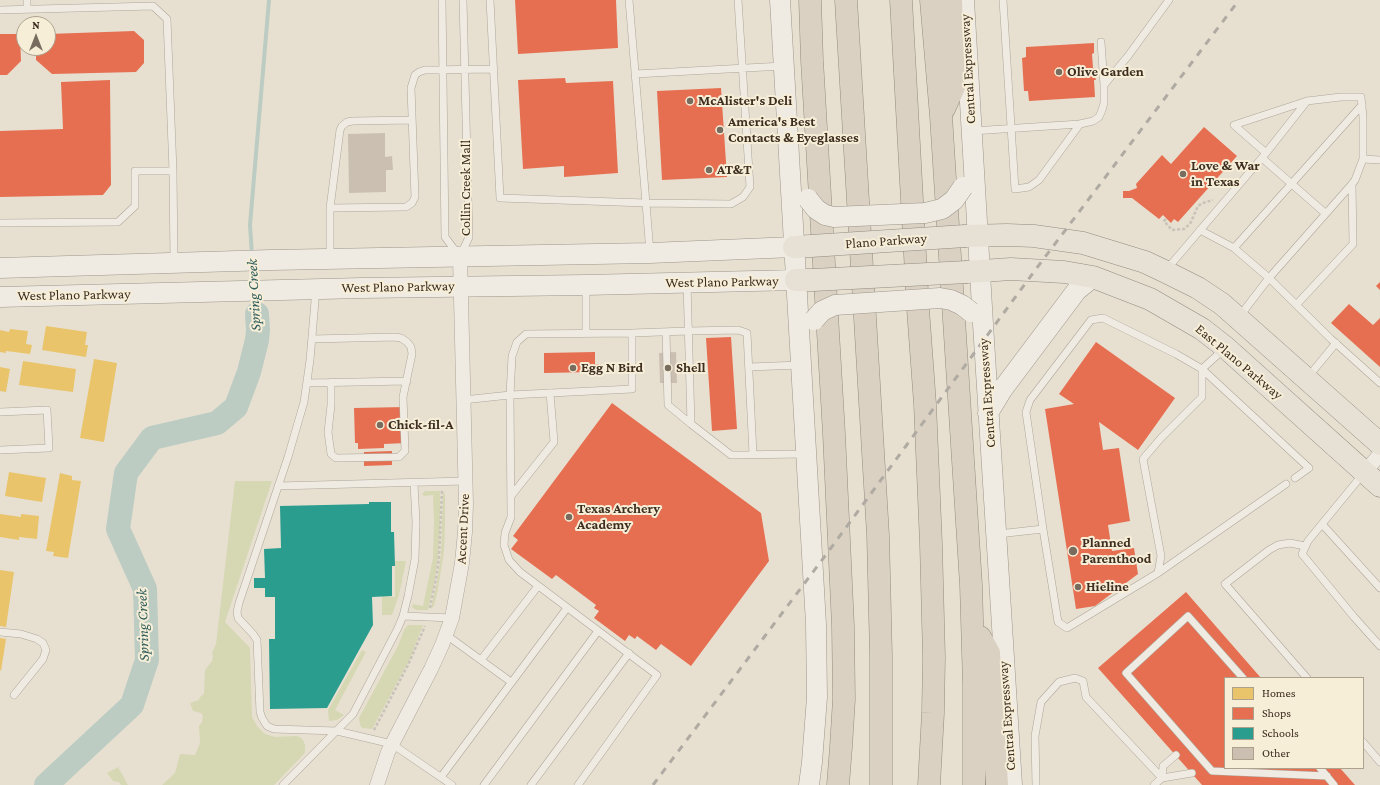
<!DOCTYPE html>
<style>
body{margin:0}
#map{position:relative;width:1380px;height:785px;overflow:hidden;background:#e7e0d1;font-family:"Crimson Pro",serif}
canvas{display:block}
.legend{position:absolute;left:1224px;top:677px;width:140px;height:92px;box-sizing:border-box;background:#f7eed8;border:1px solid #ada18e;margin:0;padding:5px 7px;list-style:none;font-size:12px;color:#3d2e20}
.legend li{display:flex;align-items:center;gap:8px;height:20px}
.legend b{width:20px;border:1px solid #ada18e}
.north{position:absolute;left:16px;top:16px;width:40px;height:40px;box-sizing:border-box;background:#f7eed8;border:1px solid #ada18e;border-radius:50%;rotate:0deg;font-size:11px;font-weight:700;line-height:16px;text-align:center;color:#3d2e20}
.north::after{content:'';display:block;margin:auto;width:14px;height:18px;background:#786c5e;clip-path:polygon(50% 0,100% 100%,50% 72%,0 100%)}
</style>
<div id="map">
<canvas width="1380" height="785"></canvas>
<ul class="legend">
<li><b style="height:11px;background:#e9c46a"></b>Homes</li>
<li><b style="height:11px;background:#e76f51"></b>Shops</li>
<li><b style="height:11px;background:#2a9d8f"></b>Schools</li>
<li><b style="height:11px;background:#cbbfb2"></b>Other</li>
</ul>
<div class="north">N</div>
</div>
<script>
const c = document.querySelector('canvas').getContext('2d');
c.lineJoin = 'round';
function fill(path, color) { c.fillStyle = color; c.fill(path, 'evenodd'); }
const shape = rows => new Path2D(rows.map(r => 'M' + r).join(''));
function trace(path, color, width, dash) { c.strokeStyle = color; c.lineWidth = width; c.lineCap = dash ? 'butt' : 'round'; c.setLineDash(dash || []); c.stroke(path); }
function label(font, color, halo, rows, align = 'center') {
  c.font = font + ' "Crimson Pro",serif'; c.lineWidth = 4; c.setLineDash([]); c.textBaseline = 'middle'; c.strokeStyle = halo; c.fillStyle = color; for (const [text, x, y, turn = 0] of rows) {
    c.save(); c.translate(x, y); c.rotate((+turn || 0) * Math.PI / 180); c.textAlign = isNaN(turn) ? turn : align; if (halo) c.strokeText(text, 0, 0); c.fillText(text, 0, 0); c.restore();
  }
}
fill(shape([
 [235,481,272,481,225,622,250,648,252,717,257,726,265,734,275,737,296,736,300,737,303,740,305,745,305,753,274,785,162,785,175,773,180,754,195,755,200,743,199,726,202,722,203,716,201,713,193,711,190,703,199,700,200,697,204,694,205,670,212,661,213,656,212,653,216,644],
 [425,491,440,491,440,529,438,558,434,584,428,610,416,610,412,607,413,604,423,606,433,558,434,521,433,495,424,496,422,494],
 [443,492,445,494,445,525,444,551,438,589,434,606,431,609,437,582,441,555],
 [395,561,406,561,399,595,392,615,382,615,382,596,395,597],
 [408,625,423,625,410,659,372,729,362,728,360,725,359,718,398,646,404,630],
 [362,650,366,652,335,710,344,715,337,720,329,721,328,710],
 [118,767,128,785,121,785,119,782,113,781,107,773]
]), '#d6d7b3');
fill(shape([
 [46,326,87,332,85,345,88,345,86,357,42,350],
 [10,329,28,331,26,344,32,345,30,354,6,351,6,353,0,352,0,330,9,332],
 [94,359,117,363,104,442,80,438],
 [23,361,76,369,73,392,19,385],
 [0,367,10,369,6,392,0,391],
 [9,472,46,478,42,502,5,496],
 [60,473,72,476,72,480,81,481,68,558,53,556,54,552,46,551],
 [0,514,21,517,21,514,39,516,37,539,19,537,19,540,0,537],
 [0,570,14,572,6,627,0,626],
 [0,638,6,639,1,671,0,670]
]), '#e9c46a');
fill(shape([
 [515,0,616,0,618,48,518,54],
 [134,31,144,40,144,63,136,72,52,74,36,60,36,48,48,48,48,34],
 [0,34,20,34,21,61,7,75,0,75],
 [1094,43,1094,53,1092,54,1093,68,1096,68,1097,76,1095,77,1096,80,1094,80,1095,97,1029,101,1028,91,1024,91,1022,58,1026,57,1026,47],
 [565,78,566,83,613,81,618,173,564,177,564,166,523,169,518,80],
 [110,80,111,185,103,195,0,197,0,131,63,129,61,82],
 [721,88,727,177,662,180,657,91],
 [1204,127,1237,156,1178,222,1174,219,1171,223,1163,215,1159,219,1132,198,1123,198,1123,191,1129,191,1137,188,1136,184,1162,155,1171,164],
 [1380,282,1380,290,1376,286],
 [1349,304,1373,325,1380,318,1380,367,1331,323],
 [731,337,737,429,712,431,706,338],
 [1096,342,1175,398,1138,450,1099,422,1103,450,1119,448,1130,521,1108,525,1112,551,1134,548,1138,574,1095,606,1076,609,1045,409,1074,404,1059,394],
 [595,352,595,364,601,364,601,375,595,375,594,372,544,373,544,353],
 [612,403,761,513,769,561,691,666,661,644,656,650,637,636,635,639,629,635,625,641,594,618,599,611,594,608,596,605,556,575,552,579,511,549,518,540,513,536],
 [405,407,406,443,384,444,384,448,358,449,358,443,355,443,354,408],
 [392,451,392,465,364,466,364,452],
 [1186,592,1261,678,1225,678,1225,768,1340,768,1355,785,1202,785,1098,668]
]), '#e76f51');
fill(shape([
 [369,502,391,502,391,532,394,532,395,566,392,566,392,596,372,597,373,625,327,708,270,709,269,639,275,639,275,597,265,597,265,588,254,588,254,578,265,578,264,549,281,548,280,506,369,504]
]), '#2a9d8f');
trace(shape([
 [252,255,250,225,269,0],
 [253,265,254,285],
 [255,295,257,314]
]), '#bcccc2', 4);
trace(shape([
 [46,785,132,705,147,660,145,589,118,529,126,473,152,438,217,423,236,407,249,372,257,340,258,330,257,314]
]), '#bcccc2', 24);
fill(shape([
 [385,133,385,157,392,156,393,170,386,170,386,192,349,193,348,134],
 [676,352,677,383,660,383,659,353]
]), '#cbbfb2');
const service = shape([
 [27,0,27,9],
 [442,0,445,237,460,257,469,237,463,0],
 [490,0,500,198,646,203,650,253],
 [629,0,646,203,731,204,743,197,750,187,738,0],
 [1003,0,1015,189,1029,187,1039,180,1080,124],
 [0,10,153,6,167,19,173,171,174,261],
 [1101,42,1104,85],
 [635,74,783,66],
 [972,131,1080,124,1093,121,1099,117,1102,110,1104,103,1104,85,1128,56,1169,0],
 [1266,153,1307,101],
 [1262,158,1325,213],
 [330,208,340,130,342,126,347,122,353,121,412,120],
 [0,223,118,222,135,206,135,171,173,171],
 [1200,230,1234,248,1269,278,1331,339,1380,383],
 [1234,248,1362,105],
 [330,258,330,208,406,207,412,203,415,197,411,88,415,75,419,72,425,70,494,69],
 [1167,269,1266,153,1234,125,1307,101,1341,97,1361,97,1363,117,1363,159,1380,160],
 [687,283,691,424,731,455,805,454],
 [586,287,586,333],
 [316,289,310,360,304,402,288,457,239,603,237,612,238,618,253,634,257,640,260,712,262,718,267,726,274,729,337,731,392,744,452,785],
 [1297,304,1353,244,1352,184],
 [1239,317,1269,278,1352,184,1355,180,1363,159],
 [666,332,668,405,691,424],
 [632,333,688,331,738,330,747,333,753,454],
 [312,339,395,337,401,338,407,342,411,347,412,354,403,397,405,451,399,457,336,458,331,454,328,432,331,405,331,382],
 [749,367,800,365],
 [1308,377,1336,343],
 [307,383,407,381],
 [463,400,510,395,632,389,632,333,526,334,517,342,512,356,510,395,511,517,505,533,504,545,509,560,520,572,657,675,578,785],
 [0,412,47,410,49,448,0,450],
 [1363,474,1308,541,1302,554,1354,617,1380,646],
 [278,486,465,481],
 [511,496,554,442,550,393],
 [1322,524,1380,588],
 [1043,529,1026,412,1030,400,1091,320,1103,318,1176,354,1202,369,1309,468,1295,478],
 [998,534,1043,529,1058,622,1067,628,1158,573,1161,556,1143,459,1161,438,1202,397,1202,369,1224,349],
 [1305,546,1290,543,1278,545,1269,550,1225,584,1307,678],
 [1158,573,1286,484],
 [403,616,452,618],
 [0,632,21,634,37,639,43,643,46,650,43,659,14,695],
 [445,634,511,682],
 [481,660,538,586],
 [1243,678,1188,616,1126,673,1212,771,1327,776],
 [1363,742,1380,762],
 [1176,755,1163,766,1162,778,1192,773],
 [1320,768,1334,785],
 [441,777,567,608],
 [283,785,353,714,398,628,403,616,408,596,415,559,416,522,414,483],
 [484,785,598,631],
 [531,785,629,653],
 [1036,785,1035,736,1041,702,1059,682,1075,678,1083,681,1086,697,1162,778,1154,785]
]);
const minor = shape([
 [1365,472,1380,454],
 [377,785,388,752,431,669,442,645,452,618,462,563,465,532,466,504,460,257]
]);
const secondary = shape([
 [780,0,816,624,817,697,812,762,809,785],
 [964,0,983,324,1012,785],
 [0,268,271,260,650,253,794,247],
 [0,297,362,288,586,285,796,280],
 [988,413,1002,390,1077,290,1093,277]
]);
const primary = shape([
 [965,236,1007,235,1034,236,1083,243,1145,262,1164,271,1198,288,1222,304,1380,444],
 [794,247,811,246],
 [967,272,1011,269,1064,272,1093,277,1150,299,1202,329,1225,347,1380,486],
 [796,280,813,280]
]);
const motorway = shape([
 [810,0,812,60,834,434,843,626,844,699,841,747,838,785],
 [846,0,878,535,881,656,881,785],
 [901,0,918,309,925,404,931,544,934,657,933,713,929,785],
 [931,0,941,116,971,585,974,685,974,785],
 [944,109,954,87,951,0],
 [980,637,989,653,997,785]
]);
trace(service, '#ada599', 8);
trace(minor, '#ada599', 15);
trace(secondary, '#9c958a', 21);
trace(primary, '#928b80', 23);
trace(motorway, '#928b80', 23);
trace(shape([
 [1166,219,1164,221,1172,230,1184,229,1190,224,1198,206,1203,203,1213,200],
 [430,608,436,579,439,558,442,490],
 [374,730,408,665,425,626]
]), '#c8c2b9', 2.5, [3, 2]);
trace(service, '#efebe3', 7);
trace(minor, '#efebe3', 14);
trace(secondary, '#efebe3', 20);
trace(primary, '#e6e1d4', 22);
trace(motorway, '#dad1c2', 22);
trace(shape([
 [653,785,828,552,1036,269,1239,0]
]), '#afaaa2', 3, [7, 7]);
const secondaryBridge = shape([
 [808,199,816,209,825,215,834,217,925,213,942,209,954,200,963,187],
 [814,320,822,311,835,305,940,298,951,300,962,305,971,312]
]);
const primaryBridge = shape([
 [811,246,965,236],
 [813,280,967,272]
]);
trace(secondaryBridge, '#9c958a', 21, []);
trace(primaryBridge, '#928b80', 23, []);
trace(secondaryBridge, '#efebe3', 20);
trace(primaryBridge, '#e6e1d4', 22);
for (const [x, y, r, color] of [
 [1059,72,4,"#786c5e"],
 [690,101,4,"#786c5e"],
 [720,130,4,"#786c5e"],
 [709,170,4,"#786c5e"],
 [1183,174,4,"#786c5e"],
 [573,368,4,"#786c5e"],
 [668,368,4,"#786c5e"],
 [380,425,4,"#786c5e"],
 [569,517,4,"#786c5e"],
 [1073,551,5,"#786c5e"],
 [1078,587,4,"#786c5e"]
]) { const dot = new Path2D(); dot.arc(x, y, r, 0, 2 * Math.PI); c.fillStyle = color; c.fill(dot); trace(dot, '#f7eed8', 1.5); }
label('14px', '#3d2e20', '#f7eed8', [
 ["Central Expressway",968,69,-93],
 ["Collin Creek Mall",466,188,-90],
 ["Plano Parkway",886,241,-4],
 ["West Plano Parkway",722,282,-1],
 ["West Plano Parkway",398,287,-1],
 ["West Plano Parkway",74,295,-1],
 ["East Plano Parkway",1239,362,40],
 ["Central Expressway",987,393,-94],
 ["Accent Drive",463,529,-87],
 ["Central Expressway",1007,716,-94]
]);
label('bold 14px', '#3d2e20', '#f7eed8', [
 ["Olive Garden",1067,72],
 ["McAlister's Deli",698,101],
 ["America's Best",728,122],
 ["Contacts & Eyeglasses",728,138],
 ["Love & War",1191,166],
 ["in Texas",1191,182],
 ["AT&T",717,170],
 ["Egg N Bird",581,368],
 ["Shell",676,368],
 ["Chick-fil-A",388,425],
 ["Texas Archery",577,509],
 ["Academy",577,525],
 ["Planned",1082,543],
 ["Parenthood",1082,559],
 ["Hieline",1086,587]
], 'left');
label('italic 15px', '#2f5d5a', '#f7eed8', [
 ["Spring Creek",254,295,-93],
 ["Spring Creek",143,625,-92]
]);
</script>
